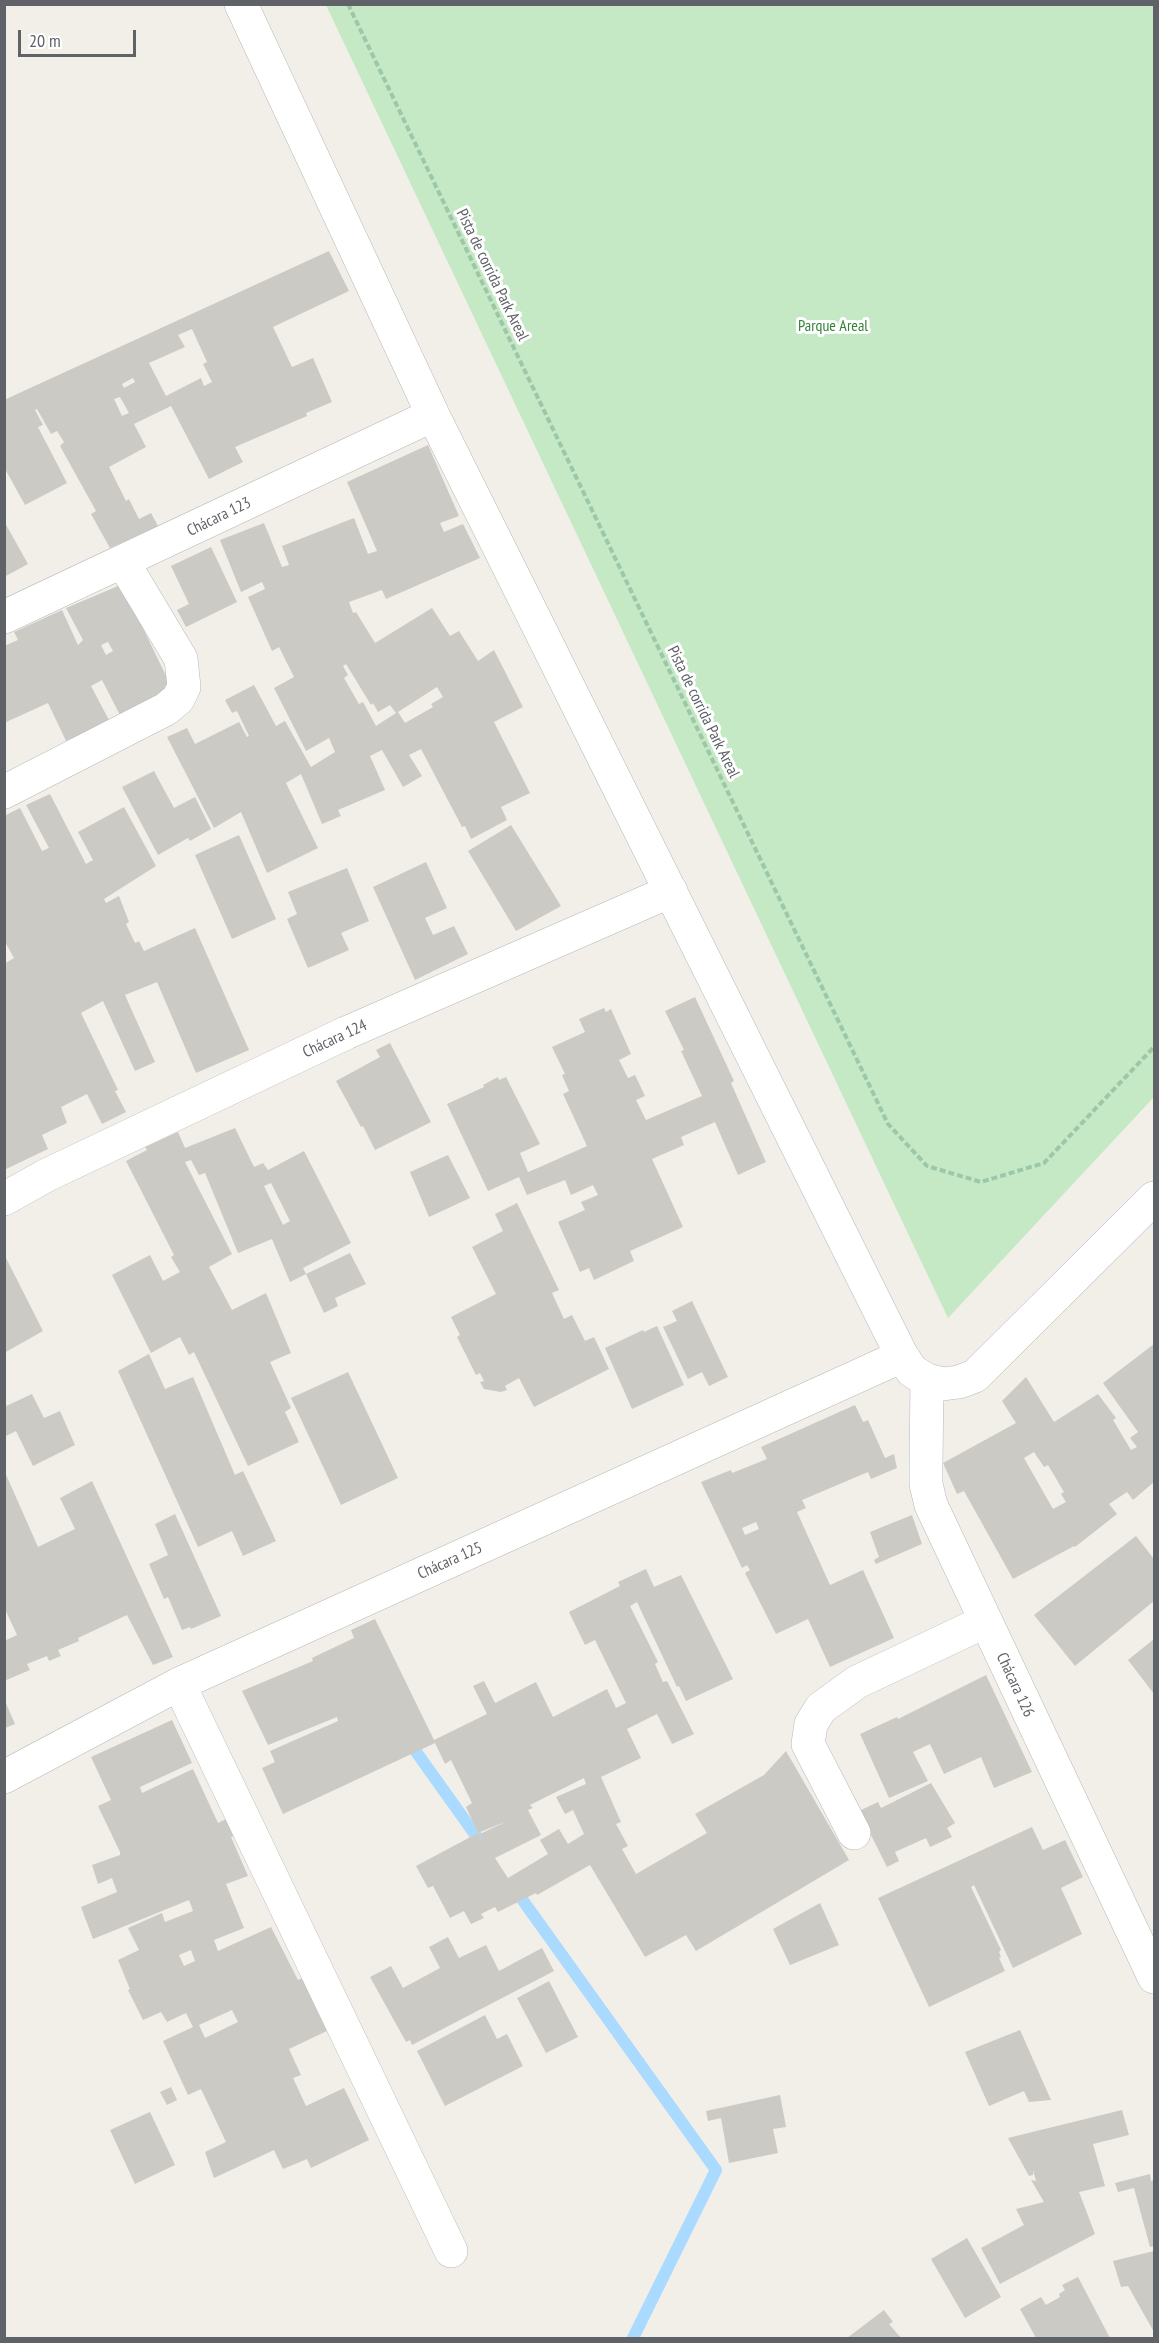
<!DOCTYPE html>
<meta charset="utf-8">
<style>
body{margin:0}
#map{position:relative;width:1159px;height:2343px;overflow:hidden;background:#f1efe8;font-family:"PT Sans Narrow",sans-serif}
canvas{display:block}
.frame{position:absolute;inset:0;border:6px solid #5f6368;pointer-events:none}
.scale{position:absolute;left:18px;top:30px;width:118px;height:27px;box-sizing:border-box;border:3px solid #5f6368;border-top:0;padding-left:8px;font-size:18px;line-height:21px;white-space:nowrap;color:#5f6368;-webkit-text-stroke:4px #fff;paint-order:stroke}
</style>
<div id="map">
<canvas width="1159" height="2343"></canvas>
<div class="frame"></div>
<div class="scale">20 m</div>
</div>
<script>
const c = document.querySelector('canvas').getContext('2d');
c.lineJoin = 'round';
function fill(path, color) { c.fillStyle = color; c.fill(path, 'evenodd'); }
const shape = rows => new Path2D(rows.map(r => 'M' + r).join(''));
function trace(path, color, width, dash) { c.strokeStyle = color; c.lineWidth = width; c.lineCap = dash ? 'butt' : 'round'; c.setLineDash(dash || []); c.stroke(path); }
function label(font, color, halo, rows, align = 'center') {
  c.font = font + ' "PT Sans Narrow",sans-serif'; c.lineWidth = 6; c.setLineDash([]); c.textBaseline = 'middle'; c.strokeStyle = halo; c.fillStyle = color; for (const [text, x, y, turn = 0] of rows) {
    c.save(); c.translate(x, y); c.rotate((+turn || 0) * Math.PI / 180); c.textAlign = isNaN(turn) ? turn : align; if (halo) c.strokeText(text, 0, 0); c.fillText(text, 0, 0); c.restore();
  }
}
fill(shape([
 [326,5,1154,5,1154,1097,948,1318]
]), '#c5e8c5');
trace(shape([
 [407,1739,484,1847],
 [514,1888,716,2170,633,2338]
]), '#aadaff', 12);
fill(shape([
 [329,251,349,291,273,327,292,367,313,358,332,402,306,413,307,416,235,447,243,462,209,479,171,406,134,424,146,447,109,467,126,501,129,499,139,519,151,513,158,526,110,548,91,514,96,511,60,446,64,442,57,431,51,434,37,409,35,410,43,425,38,427,67,483,25,505,4,467,4,400],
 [192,329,207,362,203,364,212,382,204,386,201,378,166,396,149,363,185,347,178,335],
 [133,378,135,382,124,388,122,384],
 [120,397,129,413,122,416,114,399],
 [428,445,459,516,440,523,444,532,463,524,480,558,386,599,382,590,349,602,353,613,356,612,375,643,432,608,450,636,459,631,478,661,494,650,523,707,494,722,530,793,501,807,507,820,471,839,465,826,462,827,421,749,409,755,422,776,403,787,382,750,370,756,385,790,338,810,341,816,322,824,301,774,286,783,318,848,267,873,241,812,214,828,167,737,187,728,195,744,239,722,247,737,249,736,237,711,232,713,225,700,254,685,276,726,285,721,311,767,335,752,329,738,306,751,274,688,294,677,279,647,272,651,248,597,265,589,262,582,241,592,220,540,264,523,282,567,289,565,282,546,354,518,368,554,377,551,347,482],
 [346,664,371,705,373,703,378,712,390,705,396,713,376,726,363,702,359,704,344,678,348,675,343,666],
 [437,687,443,697,431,704,433,707,405,723,398,712],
 [4,521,28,564,4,577],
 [211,547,237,602,186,627,177,610,189,604,171,566],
 [118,586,126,593,168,680,170,690,121,717,102,680,91,686,110,722,66,741,48,703,4,723,4,646,18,640,14,632,62,610,78,645,83,640,66,608],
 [108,642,113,651,106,655,101,645],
 [154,771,174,808,195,797,211,829,190,841,188,838,158,855,122,787],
 [50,794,86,864,93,860,78,832,124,807,156,866,104,899,106,903,119,896,129,922,126,924,135,943,139,941,144,951,195,928,249,1050,196,1073,157,982,125,995,155,1062,135,1071,103,1001,81,1013,118,1090,115,1091,126,1112,102,1124,87,1094,61,1107,67,1123,42,1135,48,1149,4,1170,4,1059,6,1058,4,1054,4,964,14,958,4,940,4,816,20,808,42,851,49,848,26,805],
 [511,825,561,906,516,931,468,851],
 [239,835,276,919,232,939,195,855],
 [426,862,447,908,425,918,433,935,454,926,468,954,415,980,373,887],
 [347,868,369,921,341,933,349,950,308,968,287,919,297,914,288,892],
 [695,997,734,1081,731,1083,766,1162,738,1175,715,1122,681,1137,684,1145,652,1159,683,1227,630,1251,634,1261,594,1280,589,1268,580,1272,558,1222,585,1210,581,1202,598,1195,593,1185,571,1195,565,1180,527,1195,519,1177,488,1191,447,1104,484,1087,483,1085,498,1077,499,1080,506,1077,540,1144,520,1153,528,1172,540,1167,587,1146,563,1094,569,1091,562,1075,565,1074,552,1047,585,1032,579,1019,604,1008,606,1012,611,1009,631,1054,619,1060,628,1078,635,1075,645,1096,636,1100,646,1120,702,1096,681,1051,684,1050,665,1011],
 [390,1043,431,1122,375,1150,363,1126,361,1127,336,1081,380,1057,376,1050],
 [235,1128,254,1167,263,1163,268,1170,304,1151,351,1243,303,1268,306,1274,290,1282,272,1239,238,1253,205,1173,199,1175,191,1160,185,1162,232,1254,209,1267,232,1310,266,1293,291,1353,270,1362,291,1408,285,1412,299,1442,248,1466,194,1352,189,1355,180,1337,151,1353,112,1275,150,1255,163,1281,180,1272,171,1257,174,1255,126,1161,147,1150,145,1147,178,1132,185,1148],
 [271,1183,290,1221,283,1225,264,1186],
 [448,1155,470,1198,429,1217,410,1172],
 [517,1203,559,1290,552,1293,564,1319,572,1315,585,1341,594,1337,609,1369,534,1407,519,1378,505,1386,507,1390,501,1392,484,1389,480,1382,484,1381,480,1373,476,1375,457,1337,460,1335,451,1317,496,1294,472,1247,503,1231,495,1214],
 [350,1253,366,1284,335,1298,338,1306,324,1313,306,1274],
 [4,1254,43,1331,4,1353],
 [692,1301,728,1377,709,1386,702,1372,688,1379,663,1327,677,1321,672,1311],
 [657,1326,684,1385,632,1409,605,1348,643,1330,644,1332],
 [1154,1344,1154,1482,1133,1500,1127,1492,1109,1504,1117,1514,1075,1547,1074,1546,1013,1579,964,1491,957,1494,943,1463,1016,1423,1002,1401,1026,1377,1054,1422,1098,1394,1116,1418,1113,1420,1131,1450,1137,1447,1130,1438,1138,1432,1103,1383],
 [1034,1452,1044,1467,1048,1465,1064,1492,1061,1494,1066,1502,1053,1509,1024,1458],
 [149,1354,165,1389,193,1377,235,1475,243,1471,276,1541,243,1556,232,1531,198,1547,118,1371],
 [348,1372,398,1478,341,1505,291,1398],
 [32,1394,44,1418,60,1411,75,1445,33,1466,16,1431,4,1437,4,1407],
 [855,1405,863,1422,868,1420,885,1458,894,1454,897,1468,871,1479,868,1472,802,1500,806,1508,797,1512,830,1585,863,1570,894,1638,830,1667,808,1619,776,1634,745,1573,750,1570,747,1565,742,1568,701,1482,731,1470,732,1473,767,1459,761,1447],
 [756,1522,759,1529,745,1535,742,1528],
 [4,1470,38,1547,75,1529,60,1498,92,1481,173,1657,153,1665,127,1615,78,1638,79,1641,58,1650,61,1656,49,1661,47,1656,27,1664,30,1670,4,1681,4,1641,17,1635,4,1607],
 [175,1514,221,1616,191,1629,190,1627,182,1630,168,1597,164,1599,149,1564,168,1555,155,1524],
 [912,1515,922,1544,876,1564,874,1560,879,1557,870,1532],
 [1136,1536,1154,1559,1154,1601,1075,1666,1034,1615],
 [646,1569,654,1587,681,1575,733,1679,686,1701,679,1686,677,1687,637,1602,630,1606,658,1662,655,1664,663,1682,667,1681,694,1734,672,1744,657,1714,627,1729,641,1758,601,1777,621,1822,616,1824,628,1846,622,1849,636,1874,707,1833,695,1814,764,1775,786,1751,849,1860,696,1951,686,1935,645,1957,590,1865,537,1895,536,1893,498,1912,495,1907,481,1914,484,1918,471,1924,464,1911,450,1918,433,1886,428,1888,416,1866,478,1833,483,1841,480,1834,507,1821,478,1833,466,1807,472,1803,451,1760,445,1764,435,1743,283,1814,262,1768,275,1762,270,1751,338,1721,337,1717,268,1745,242,1691,313,1661,312,1658,354,1638,351,1630,375,1619,434,1740,487,1714,473,1686,484,1681,495,1703,536,1682,553,1717,607,1689,616,1708,626,1703,595,1640,585,1645,569,1612,620,1586,618,1582],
 [584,1778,586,1784,556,1797,565,1814,573,1810,584,1834,568,1844,559,1829,540,1840,548,1854,508,1878,495,1858,541,1835,528,1810,533,1808,530,1805],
 [1154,1639,1154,1694,1128,1660],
 [986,1675,1032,1772,994,1788,981,1757,944,1774,930,1744,913,1752,928,1781,889,1798,860,1734,897,1717,898,1719],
 [5,1701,15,1724,5,1728],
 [172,1720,192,1763,140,1787,142,1793,193,1769,218,1823,228,1818,236,1835,231,1837,248,1876,226,1884,244,1928,214,1940,218,1951,271,1927,298,1980,303,1978,329,2030,289,2049,301,2075,293,2078,306,2106,344,2088,369,2140,311,2168,307,2159,283,2169,274,2150,214,2178,205,2152,226,2142,201,2089,188,2095,163,2041,193,2027,186,2013,167,2022,161,2012,143,2020,128,1990,130,1989,118,1960,139,1950,128,1928,162,1913,165,1922,193,1911,189,1900,93,1939,81,1907,117,1892,112,1878,98,1884,92,1865,120,1855,120,1852,98,1806,111,1800,91,1757],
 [191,1950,195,1961,184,1966,179,1955],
 [232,2010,238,2022,205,2038,199,2025],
 [931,1783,955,1823,947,1828,952,1837,930,1847,926,1838,895,1852,899,1861,887,1867,859,1811,878,1802,881,1808],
 [1032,1827,1043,1850,1065,1840,1083,1877,1061,1888,1082,1934,1013,1968,974,1885,971,1887,1001,1950,999,1952,1001,1957,999,1958,1005,1971,929,2007,878,1898],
 [820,1903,839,1945,790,1965,773,1929],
 [448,1937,459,1958,486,1945,499,1971,542,1948,554,1971,412,2045,410,2040,406,2042,370,1977,391,1966,403,1988,440,1968,429,1947],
 [549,1981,578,2037,546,2053,517,1998],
 [485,2015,497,2039,507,2034,523,2066,445,2106,417,2051],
 [1020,2030,1051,2100,1029,2102,1024,2091,989,2106,965,2052],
 [171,2087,177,2100,167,2105,160,2092],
 [780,2095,786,2127,773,2129,778,2153,729,2163,721,2118,708,2121,706,2111],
 [1122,2110,1129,2135,1093,2144,1105,2186,1079,2192,1095,2234,1000,2284,981,2248,1024,2225,1016,2209,1044,2202,1031,2180,1036,2181,1033,2170,1033,2175,1029,2176,1008,2138],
 [150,2112,175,2165,135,2184,110,2130],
 [1150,2174,1151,2181,1154,2180,1154,2246,1150,2247,1134,2188,1118,2192,1115,2183],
 [967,2238,1001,2297,965,2318,931,2259],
 [1154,2251,1154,2332,1128,2286,1121,2287,1113,2261],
 [1078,2277,1110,2338,1036,2338,1020,2309,1041,2297,1046,2305,1060,2297,1059,2294,1065,2290,1062,2285],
 [884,2310,893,2322,889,2324,901,2338,847,2338]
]), '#cccac5');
const minor = shape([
 [241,4,433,415,902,1356,912,1371,927,1380,943,1384,959,1382,975,1376,1154,1198],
 [4,617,433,415],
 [4,792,166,709,178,699,184,687,181,659,123,562],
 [4,1199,47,1175,346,1033,671,891],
 [927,1380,926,1466,926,1484,931,1505,1154,1977],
 [179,1684,451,2251],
 [4,1777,179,1684,902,1356],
 [854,1833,808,1744,811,1724,821,1708,857,1682,986,1621]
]);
trace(minor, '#b5b8bc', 34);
trace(shape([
 [348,4,888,1124,927,1166,981,1182,1044,1163,1154,1047]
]), '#9cc7a9', 4, [6, 3]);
trace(minor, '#fff', 33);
label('16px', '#5f6368', '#fff', [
 ["Pista de corrida Park Areal",492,275,64],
 ["Chácara 123",219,517,-26],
 ["Pista de corrida Park Areal",703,712,64],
 ["Chácara 124",335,1039,-25],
 ["Chácara 125",450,1561,-24],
 ["Chácara 126",1015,1685,65]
]);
label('16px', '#348238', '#fff', [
 ["Parque Areal",833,326]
]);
</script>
